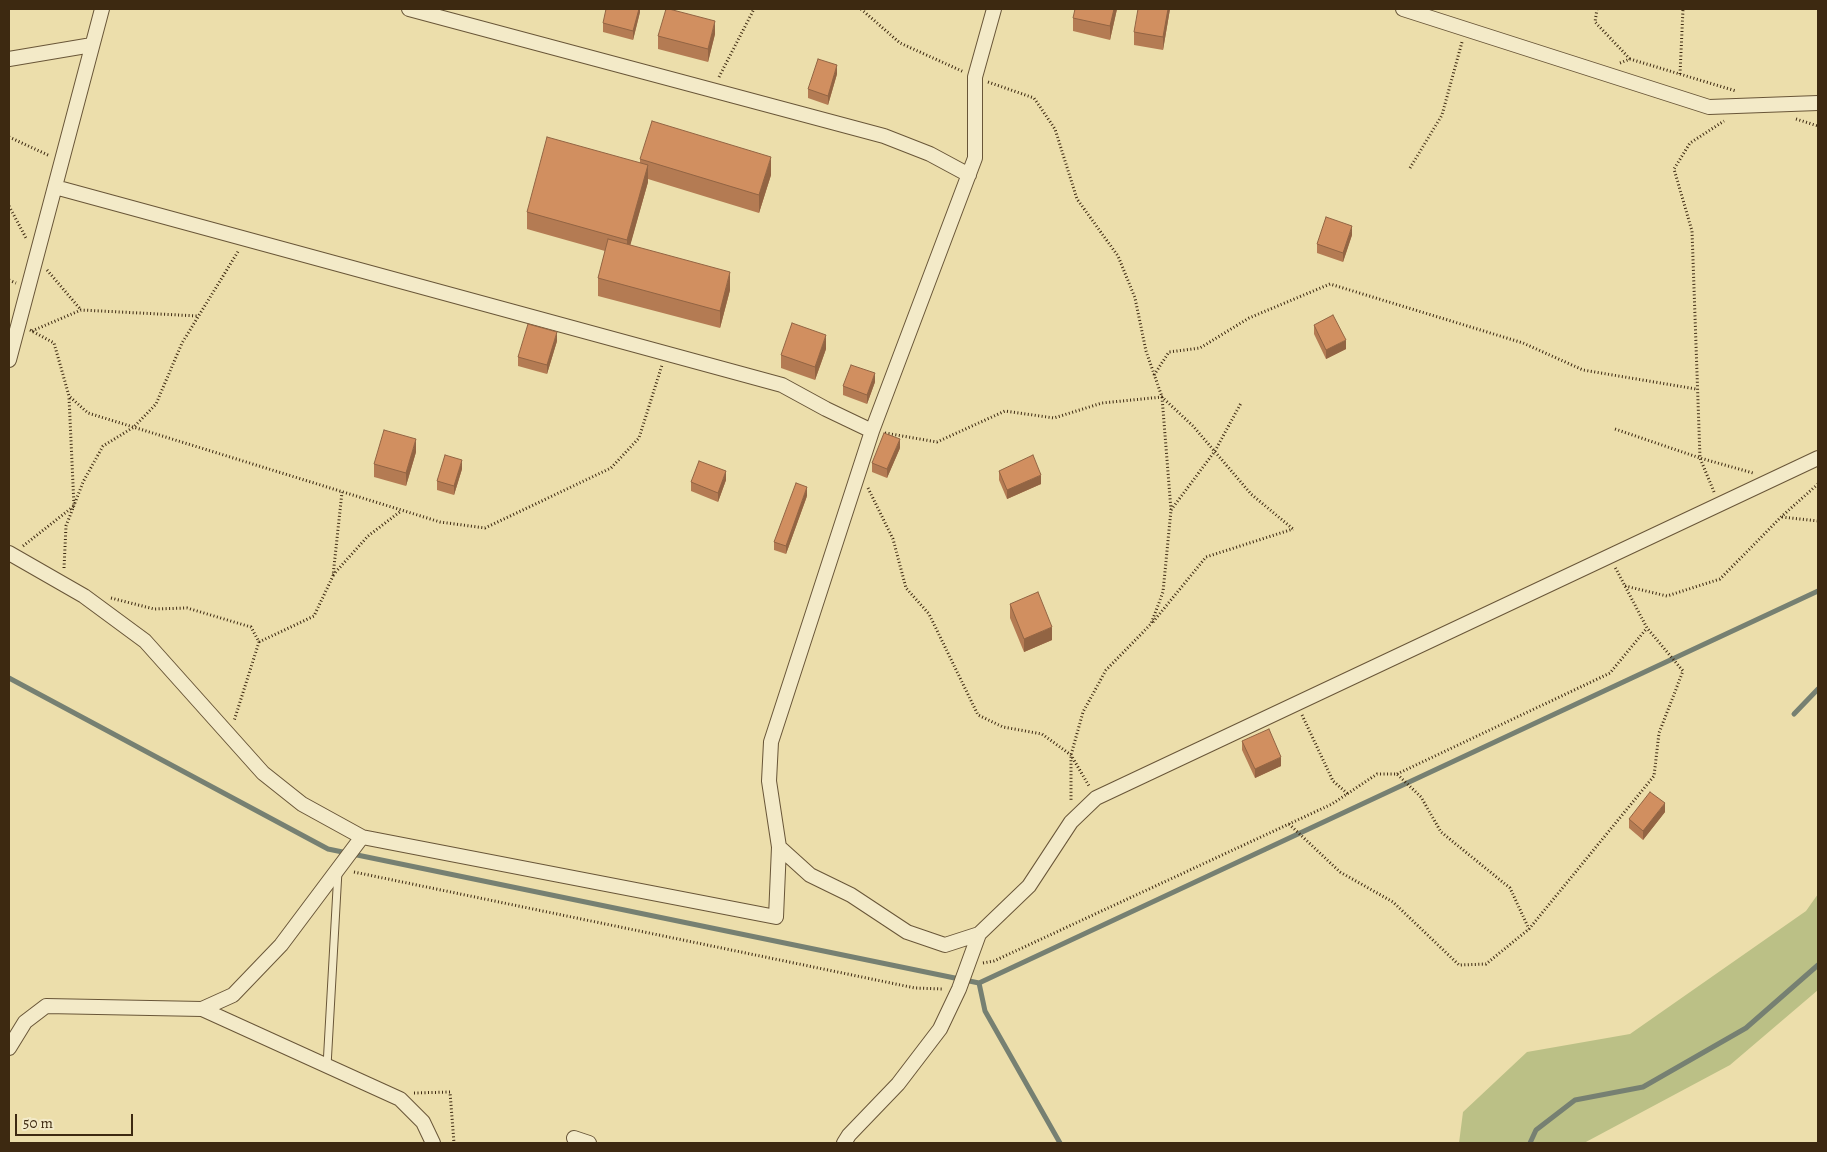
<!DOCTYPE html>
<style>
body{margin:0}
#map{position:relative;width:1827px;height:1152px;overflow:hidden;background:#ecdeab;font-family:Alegreya,serif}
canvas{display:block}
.frame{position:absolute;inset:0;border:10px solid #3d2911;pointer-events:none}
.scale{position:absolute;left:15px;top:1114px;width:118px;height:22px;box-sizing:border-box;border:2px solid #3d2911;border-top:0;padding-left:6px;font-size:15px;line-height:18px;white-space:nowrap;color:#3d2911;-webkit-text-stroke:4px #f3eac8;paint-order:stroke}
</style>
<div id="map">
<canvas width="1827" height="1152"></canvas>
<div class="frame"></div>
<div class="scale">50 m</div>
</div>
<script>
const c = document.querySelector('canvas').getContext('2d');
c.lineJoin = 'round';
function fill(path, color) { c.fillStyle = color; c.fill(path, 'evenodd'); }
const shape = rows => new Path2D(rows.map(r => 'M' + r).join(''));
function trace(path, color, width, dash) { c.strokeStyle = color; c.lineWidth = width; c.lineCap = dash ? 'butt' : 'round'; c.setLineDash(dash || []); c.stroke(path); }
fill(shape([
 [1818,894,1818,990,1730,1065,1584,1143,1459,1143,1463,1112,1527,1052,1630,1034,1806,911]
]), '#bbc086');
trace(shape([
 [9,678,328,849,979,983,1818,591],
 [1794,714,1818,689],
 [979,983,985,1011,1060,1143],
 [1530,1143,1536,1130,1575,1100,1643,1087,1746,1028,1818,965]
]), '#768072', 5);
const lane = shape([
 [327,1066,338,871]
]);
const street = shape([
 [409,9,884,136,930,154,969,175],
 [1403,9,1709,107,1818,103],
 [9,59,92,45],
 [55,187,782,385,826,409,872,431],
 [9,360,102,9],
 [9,553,84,596,145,641,263,773,302,804,362,837,776,917,779,847,769,781,771,742,872,431,975,158,975,77,994,9],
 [779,847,810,875,851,895,907,932,945,945,979,934,1029,886,1071,822,1096,798,1818,458],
 [202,1009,400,1099,423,1122,433,1143],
 [9,1048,25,1022,46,1006,202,1009,233,995,281,945,362,837],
 [574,1138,589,1143],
 [844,1143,849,1135,898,1084,940,1029,959,989,979,934]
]);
trace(lane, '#695638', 9);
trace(street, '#695638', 16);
trace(shape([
 [861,9,900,43,964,72],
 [1597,9,1595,22,1630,59],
 [1620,63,1630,59,1736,91],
 [1680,74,1683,9],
 [719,77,754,9],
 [988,82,1034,98,1055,129,1077,199,1118,256,1135,298,1146,351,1162,397,1171,510,1163,592,1151,624,1106,670,1083,712,1071,755,1071,802],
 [1796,119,1818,126],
 [9,137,50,156],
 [1410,168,1442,115,1462,42],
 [9,206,26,238],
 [47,270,81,310],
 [9,280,16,283],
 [30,330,54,343,69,396,88,413,440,522,485,528,611,468,639,438,662,365],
 [32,331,81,310,198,316],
 [1154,375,1169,352,1200,348,1249,318,1330,284,1523,343,1583,370,1696,389],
 [1615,429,1700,458,1753,473],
 [885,433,937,442,1005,411,1054,418,1102,403,1162,397,1193,426,1251,494,1293,529],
 [868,488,893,539,906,588,929,614,978,715,1003,727,1042,734,1071,755,1089,786],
 [1714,492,1700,458,1692,231,1674,169,1690,143,1724,121],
 [1171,510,1215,451,1241,403],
 [1782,517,1818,521],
 [23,546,74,506,69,397],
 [64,568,66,526,83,482,103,446,134,427,156,404,182,343,239,250],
 [333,575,368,536,401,511],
 [1625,586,1667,596,1720,579,1781,517,1818,484],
 [111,598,154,609,187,608,251,627,259,642,234,721],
 [1153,622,1206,557,1293,529],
 [259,642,314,616,333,576,342,492],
 [1302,715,1333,781,1348,794],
 [1397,774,1610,673,1647,628],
 [1289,824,1340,872,1393,902,1459,965,1486,964,1529,929,1654,776,1659,733,1683,671,1647,628,1615,567],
 [354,872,915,988,943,989],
 [983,963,994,961,1332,804,1377,774,1397,774,1421,797,1441,832,1510,888,1529,929],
 [414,1093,450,1092,454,1143]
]), '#3d2911', 3, [1, 2.5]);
trace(lane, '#f3eac8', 7);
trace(street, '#f3eac8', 14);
fill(shape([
 [640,9,640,12,633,40,603,32,603,23],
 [1117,9,1110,40,1073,31,1073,18],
 [1170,9,1163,50,1134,45,1134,32],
 [715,34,708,62,658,49,658,36],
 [837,74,828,105,808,98,808,89],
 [640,159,771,175,759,213,648,179,648,182,630,245,730,290,720,328,598,296,598,278,605,251,527,229,527,212,640,163],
 [1352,235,1343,262,1317,253,1317,244],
 [1314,325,1346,349,1326,359,1314,334],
 [557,341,547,374,518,366,518,357],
 [826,349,815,380,781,368,781,355],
 [875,382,867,404,843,395,843,386],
 [900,448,887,478,872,472,872,463],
 [416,452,406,486,374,477,374,464],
 [462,469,454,495,437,490,437,481],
 [999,471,1041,484,1007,499,999,480],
 [726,480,718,502,691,491,691,482],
 [807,496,786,554,774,550,774,542],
 [1010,604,1052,640,1024,652,1010,618],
 [1242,741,1281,766,1255,778,1242,750],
 [1665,812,1643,840,1629,828,1629,819]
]), '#b47b53');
fill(shape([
 [639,9,640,9,640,12,633,40,633,31],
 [1114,9,1117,9,1110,40,1110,26],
 [1168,9,1170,9,1163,50,1163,37],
 [715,21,715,34,708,62,708,49],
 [837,65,837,74,828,105,828,96],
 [771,157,771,175,759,213,759,195],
 [648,165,648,182,627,257,627,240],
 [1352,226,1352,235,1343,262,1343,253],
 [730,272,730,290,720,328,720,311],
 [557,332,557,341,547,374,547,365],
 [826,335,826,349,815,380,815,367],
 [1346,340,1346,349,1326,359,1326,350],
 [875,373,875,382,867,404,867,395],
 [416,439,416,452,406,486,406,473],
 [900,439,900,448,887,478,887,469],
 [462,460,462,469,454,495,454,486],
 [726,471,726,480,718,502,718,493],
 [1041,475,1041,484,1007,499,1007,490],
 [807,487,807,496,786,554,786,546],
 [1052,627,1052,640,1024,652,1024,639],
 [1281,757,1281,766,1255,778,1255,769],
 [1665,803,1665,812,1643,840,1643,831]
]), '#926443');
const building = shape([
 [606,9,639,9,633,31,603,23,606,9],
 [666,9,669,9,715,21,708,49,658,36,666,9],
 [1075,9,1114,9,1110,26,1073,18,1075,9],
 [1138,9,1168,9,1163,37,1134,32,1138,9],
 [818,59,837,65,828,96,808,89,818,59],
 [652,121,771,157,759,195,640,159,652,121],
 [547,137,648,165,627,240,527,212,547,137],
 [1326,217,1352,226,1343,253,1317,244,1326,217],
 [608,239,730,272,720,311,598,278,608,239],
 [1333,315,1346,340,1326,350,1314,325,1333,315],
 [792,323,826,335,815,367,781,355,792,323],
 [528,324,557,332,547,365,518,357,528,324],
 [851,365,875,373,867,395,843,386,851,365],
 [384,430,416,439,406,473,374,464,384,430],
 [884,433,900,439,887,469,872,463,884,433],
 [445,455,462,460,454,486,437,481,445,455],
 [1033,455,1041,475,1007,490,999,471,1033,455],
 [699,461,726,471,718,493,691,482,699,461],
 [796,483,807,487,786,546,774,542,796,483],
 [1038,592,1052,627,1024,639,1010,604,1038,592],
 [1269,729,1281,757,1255,769,1242,741,1269,729],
 [1650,792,1665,803,1643,831,1629,819,1650,792]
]);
fill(building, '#d18f60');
trace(building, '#926443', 1);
</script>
